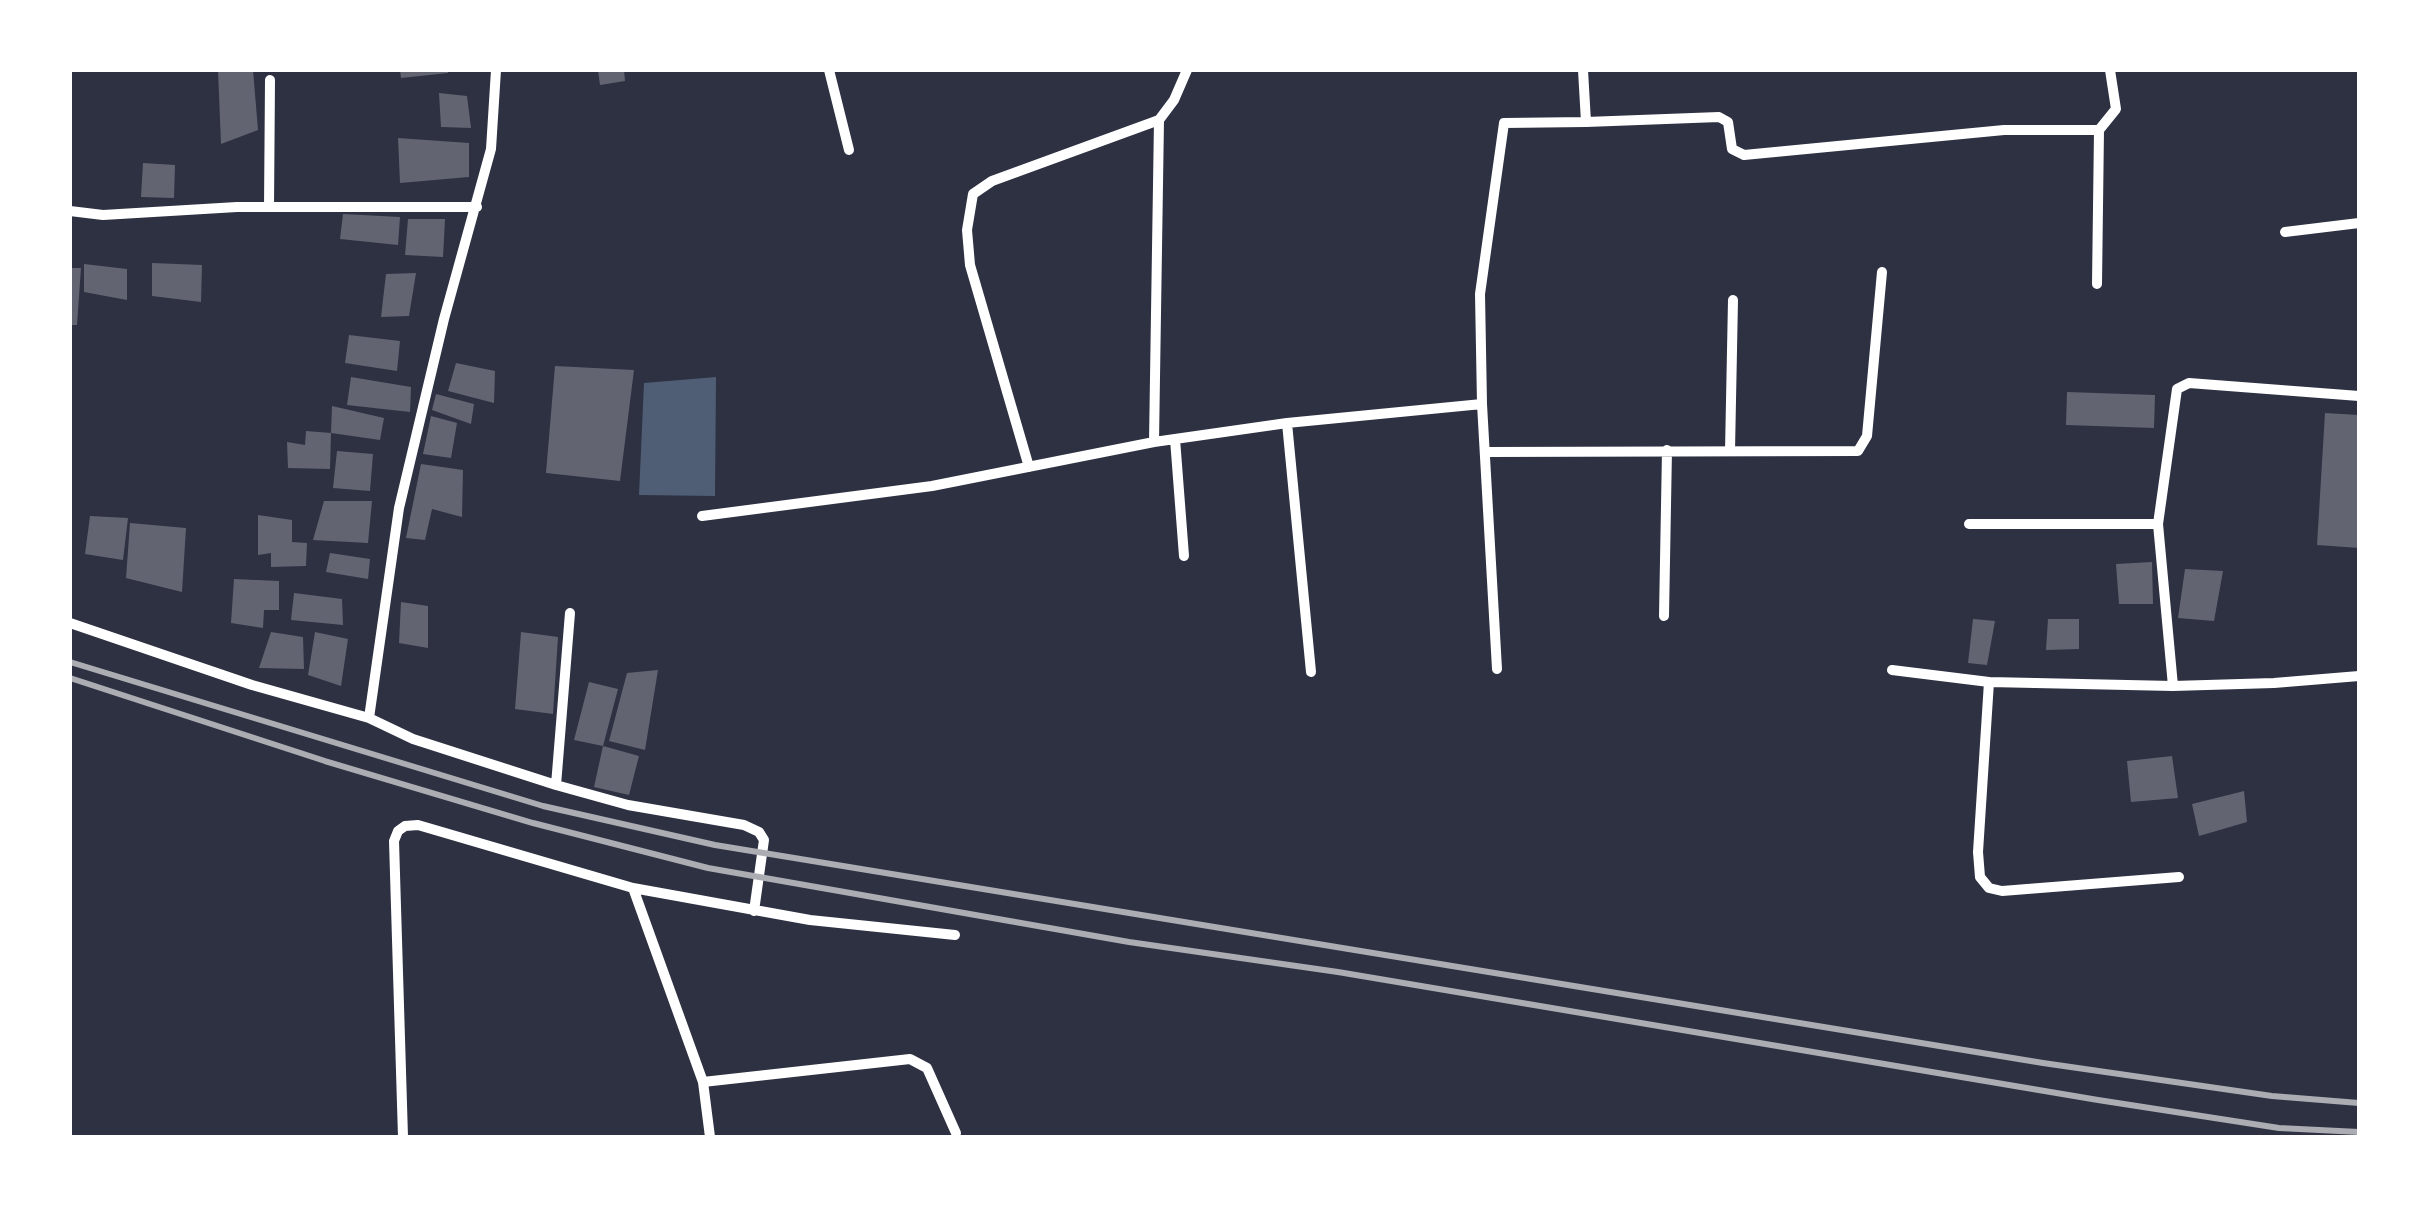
<!DOCTYPE html>
<style>
body{margin:0}
#map{position:relative;width:2429px;height:1207px;overflow:hidden;background:#2d3142;font-family:"Golos Text",sans-serif}
canvas{display:block}
.frame{position:absolute;inset:0;border:72px solid #fff;pointer-events:none}
</style>
<div id="map">
<canvas width="2429" height="1207"></canvas>
<div class="frame"></div>
</div>
<script>
const c = document.querySelector('canvas').getContext('2d');
c.lineJoin = 'round';
function fill(path, color) { c.fillStyle = color; c.fill(path, 'evenodd'); }
const shape = rows => new Path2D(rows.map(r => 'M' + r).join(''));
function trace(path, color, width, dash) { c.strokeStyle = color; c.lineWidth = width; c.lineCap = dash ? 'butt' : 'round'; c.setLineDash(dash || []); c.stroke(path); }
fill(shape([
 [716,377,715,496,639,495,644,383]
]), '#4f5d75');
fill(shape([
 [218,70,253,70,258,130,221,144],
 [400,70,448,70,448,73,401,78],
 [598,70,624,70,625,81,600,85],
 [439,93,467,96,471,128,441,127],
 [398,138,469,143,469,177,400,183],
 [143,163,175,165,174,198,141,197],
 [343,214,400,217,398,245,340,239],
 [408,219,445,219,443,257,405,255],
 [152,263,202,265,201,302,152,296],
 [84,264,127,269,127,300,84,292],
 [70,268,81,268,77,325,70,325],
 [416,273,409,316,381,317,386,274],
 [349,335,400,341,397,371,345,363],
 [456,363,495,371,494,403,448,391],
 [555,366,634,370,620,481,546,473],
 [351,377,411,387,410,412,347,405],
 [2067,392,2155,395,2154,428,2066,425],
 [436,394,474,404,471,424,432,410],
 [332,406,384,418,380,440,331,433],
 [2325,413,2359,415,2359,548,2317,545],
 [431,416,457,423,451,458,423,454],
 [306,431,331,433,330,469,288,468,287,442,305,445],
 [337,451,373,454,370,491,333,488],
 [421,464,463,470,462,517,432,509,425,540,406,538],
 [324,501,372,501,368,543,313,540],
 [258,515,292,520,292,542,307,543,306,566,271,567,271,553,258,555],
 [90,516,128,518,123,560,85,554],
 [130,523,186,528,182,592,126,578],
 [330,553,370,559,368,579,326,572],
 [2152,562,2153,604,2119,604,2116,564],
 [2185,569,2223,571,2214,621,2178,618],
 [234,579,279,581,279,610,264,610,263,628,231,623],
 [294,593,342,599,343,625,291,620],
 [401,602,428,606,428,648,399,643],
 [1973,619,1995,621,1987,665,1968,663],
 [2048,619,2079,619,2079,649,2046,650],
 [271,632,303,637,304,669,259,668],
 [315,632,348,639,341,686,308,675],
 [521,632,558,637,553,714,515,709],
 [658,670,645,750,609,741,627,673],
 [589,682,618,689,603,746,574,740],
 [603,746,639,756,629,795,594,787],
 [2172,756,2178,798,2131,802,2127,761],
 [2244,791,2247,822,2199,836,2192,804]
]), '#626471');
trace(shape([
 [829,70,849,150],
 [1159,120,1154,442,1287,423,1482,404,1480,294,1504,123,1586,122,1583,70],
 [1586,122,1719,117,1728,122,1732,149,1744,155,2004,130,2099,130,2097,284],
 [2099,130,2116,109,2110,70],
 [269,207,270,80],
 [70,211,103,215,237,207,477,207],
 [2285,232,2359,223],
 [1482,404,1497,669],
 [1287,423,1311,672],
 [1175,439,1184,556],
 [1730,451,1733,300],
 [1487,452,1858,451,1867,436,1882,272],
 [1029,467,970,265,967,230,973,194,992,181,1159,120,1174,100,1187,70],
 [702,516,932,486,1154,442],
 [1969,524,2158,524],
 [1664,616,1667,450],
 [70,623,252,685,369,718,413,739,556,785,628,805,744,825,759,832,764,840,754,911],
 [1892,670,1989,682],
 [2173,686,2274,683,2359,676],
 [369,718,399,508,444,319,491,149,496,70],
 [556,785,570,613],
 [2179,877,2002,891,1989,888,1980,877,1978,852,1989,682,2173,686,2158,524,2177,389,2189,383,2359,396],
 [703,1082,633,888,810,920,955,935],
 [403,1137,394,841,398,831,405,826,418,825,633,888],
 [710,1137,703,1082,910,1059,927,1068,956,1133]
]), '#fff', 10);
trace(shape([
 [70,662,543,806,715,845,2043,1063,2272,1096,2359,1103],
 [70,678,325,761,533,823,708,868,1129,942,1338,972,2098,1100,2279,1128,2359,1132]
]), '#abadb3', 6);
</script>
